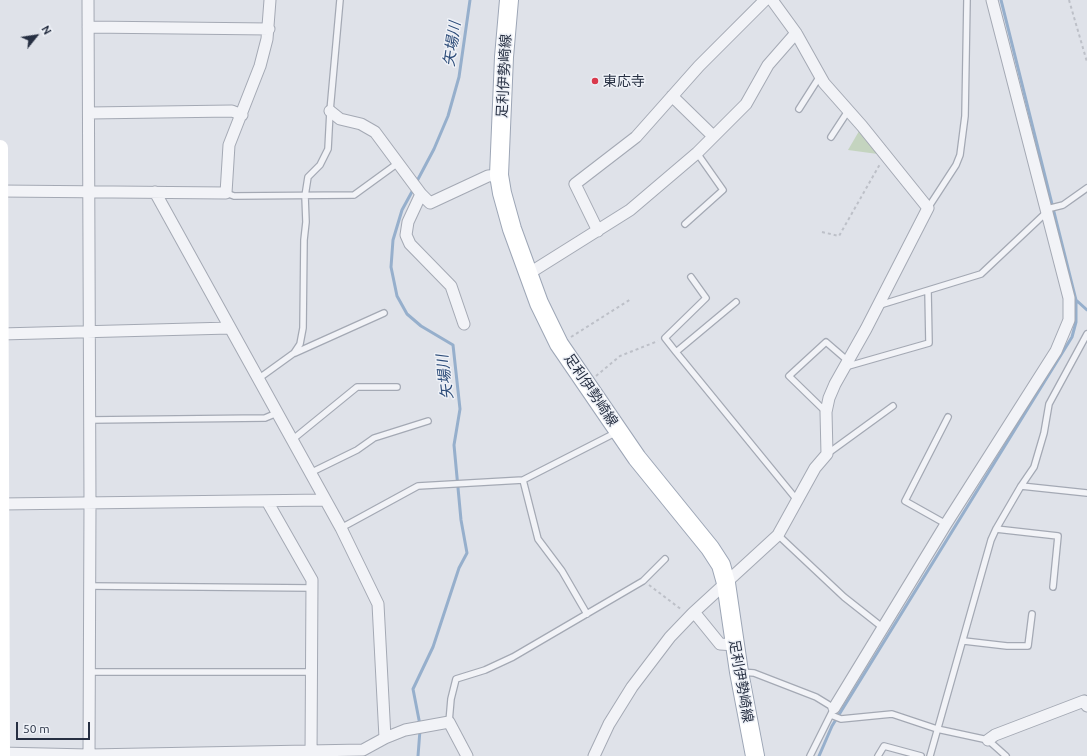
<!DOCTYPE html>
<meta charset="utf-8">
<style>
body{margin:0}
#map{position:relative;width:1087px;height:756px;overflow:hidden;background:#dfe2e9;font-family:Ubuntu,sans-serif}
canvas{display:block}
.north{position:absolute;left:16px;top:16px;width:40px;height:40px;-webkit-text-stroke:3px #eef1f7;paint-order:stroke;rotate:60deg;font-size:11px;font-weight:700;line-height:16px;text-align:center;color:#262f42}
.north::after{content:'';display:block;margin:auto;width:14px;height:18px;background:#262f42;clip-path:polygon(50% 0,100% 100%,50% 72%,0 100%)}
.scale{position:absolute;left:16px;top:722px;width:74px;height:18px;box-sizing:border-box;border:2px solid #262f42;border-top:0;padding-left:5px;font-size:12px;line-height:14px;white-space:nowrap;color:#262f42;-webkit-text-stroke:3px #eef1f7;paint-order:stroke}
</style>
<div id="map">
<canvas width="1087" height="756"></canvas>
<div class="north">N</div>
<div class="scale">50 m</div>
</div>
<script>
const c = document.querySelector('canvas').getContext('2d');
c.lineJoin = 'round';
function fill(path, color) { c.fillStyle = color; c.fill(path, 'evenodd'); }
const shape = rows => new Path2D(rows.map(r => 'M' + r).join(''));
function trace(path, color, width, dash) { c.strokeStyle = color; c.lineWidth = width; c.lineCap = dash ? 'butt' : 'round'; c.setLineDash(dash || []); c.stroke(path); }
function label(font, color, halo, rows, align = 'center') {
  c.font = font + ' Ubuntu,"Noto Sans JP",sans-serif'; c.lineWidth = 3; c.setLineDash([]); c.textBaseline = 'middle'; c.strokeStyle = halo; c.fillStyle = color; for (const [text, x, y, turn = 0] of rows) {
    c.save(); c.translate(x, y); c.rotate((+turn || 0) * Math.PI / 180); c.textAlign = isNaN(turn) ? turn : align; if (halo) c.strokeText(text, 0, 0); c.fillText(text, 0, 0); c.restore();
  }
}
fill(shape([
 [862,126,885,155,848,150]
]), '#c4d4bf');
trace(shape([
 [416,183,434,149,448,116,459,77,470,0],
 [414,188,402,210,393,240,391,267,397,296,407,314,421,326,453,345,460,409,454,445,461,520,467,553,459,568,433,647,413,689,420,725],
 [1076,300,1087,310],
 [418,756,420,730],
 [819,756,832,726,1072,337,1076,322,1076,300,1001,0]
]), '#96afcc', 3);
const lane = shape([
 [799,109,820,76],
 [831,137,848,111],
 [226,193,234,196,354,195,398,163],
 [928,208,956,165,960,155,965,116,967,0],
 [685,224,723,190,697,153],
 [736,302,676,352,797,500],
 [880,305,981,274,1051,208,1063,205,1087,188],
 [676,352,665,338,706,298,691,277],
 [295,353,384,313],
 [845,367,929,343,928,291],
 [258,379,294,353,300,344,303,328,304,240,306,222,305,196,308,177,320,165,328,149,330,111,340,0],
 [826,412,789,376,826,342,848,361],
 [90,420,265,418,277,413],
 [292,440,357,387,397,387],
 [827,454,893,406],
 [310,473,357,450,374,438,428,421],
 [523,480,538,539,562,571,587,614],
 [1021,486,1087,493],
 [946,524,905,501,948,417],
 [341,528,418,486,523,480,617,432],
 [996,529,1058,536,1053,587],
 [778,535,844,597,882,627],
 [90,586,312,588],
 [964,641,1007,646,1028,646,1032,614],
 [89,672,312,672],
 [741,672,754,673,816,697,834,708,810,756],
 [831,715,841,719,892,714,937,729,988,740,1006,756],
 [449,722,451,699,456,679,485,670,513,657,643,581,665,559],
 [878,756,884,746,921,756],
 [930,756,991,540,996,529,1021,486,1034,467,1044,433,1049,404,1087,334]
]);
const street = shape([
 [88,0,90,503,89,756],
 [88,27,269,29],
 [672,96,713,136],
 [330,111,340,119,361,124,375,132,421,194,430,203,488,176,499,175],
 [89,113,232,111,242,115],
 [0,191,226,193,229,145,260,66,267,39,270,0],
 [155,192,341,528,378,604,385,738],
 [421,194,408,222,406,235,410,244,451,286,464,324],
 [598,231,575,184,636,137,699,66,765,0],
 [528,274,630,210,697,153,746,104,768,65,796,33],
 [1,334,230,328],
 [267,501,312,580,311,756],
 [1,504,325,500],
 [694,612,720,644,735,645],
 [834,708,946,524,1056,351,1069,320,1069,298,992,0],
 [988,740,995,735,1084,701,1087,706],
 [0,753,89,755,363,750,385,738,405,730,449,722,467,756],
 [594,756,609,724,632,687,670,637,693,613,778,535,815,468,827,454,826,412,829,398,835,384,866,329,928,208,862,126,824,83,796,33,772,0]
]);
const primary = shape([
 [509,0,504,57,499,175,502,193,512,229,539,303,559,344,637,458,710,548,721,565,726,583,739,672,755,756]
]);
trace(lane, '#a4a9b4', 8);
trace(street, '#a4a9b4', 13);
trace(primary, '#9da6b6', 20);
trace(shape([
 [1069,0,1087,62],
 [822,232,839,236,880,164],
 [571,337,631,299],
 [596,376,620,356,658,341],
 [649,585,682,610]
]), '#bdc0c8', 2, [3, 3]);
trace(lane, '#f2f3f7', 5.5);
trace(street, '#f2f3f7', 11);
trace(shape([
 [0,148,2,756]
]), '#fff', 16);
trace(primary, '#fff', 18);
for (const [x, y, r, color] of [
 [595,81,4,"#d9394c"]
]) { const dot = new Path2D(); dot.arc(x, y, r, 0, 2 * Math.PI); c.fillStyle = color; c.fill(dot); trace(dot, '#eef1f7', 1.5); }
label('14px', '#262f42', '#eef1f7', [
 ["足利伊勢崎線",504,76,-87],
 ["足利伊勢崎線",591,390,56],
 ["足利伊勢崎線",741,681,80]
]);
label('14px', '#262f42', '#eef1f7', [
 ["東応寺",603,81]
], 'left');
label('italic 15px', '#2d4c79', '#eef1f7', [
 ["矢場川",452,44,-82],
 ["矢場川",445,377,-97]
]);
</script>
